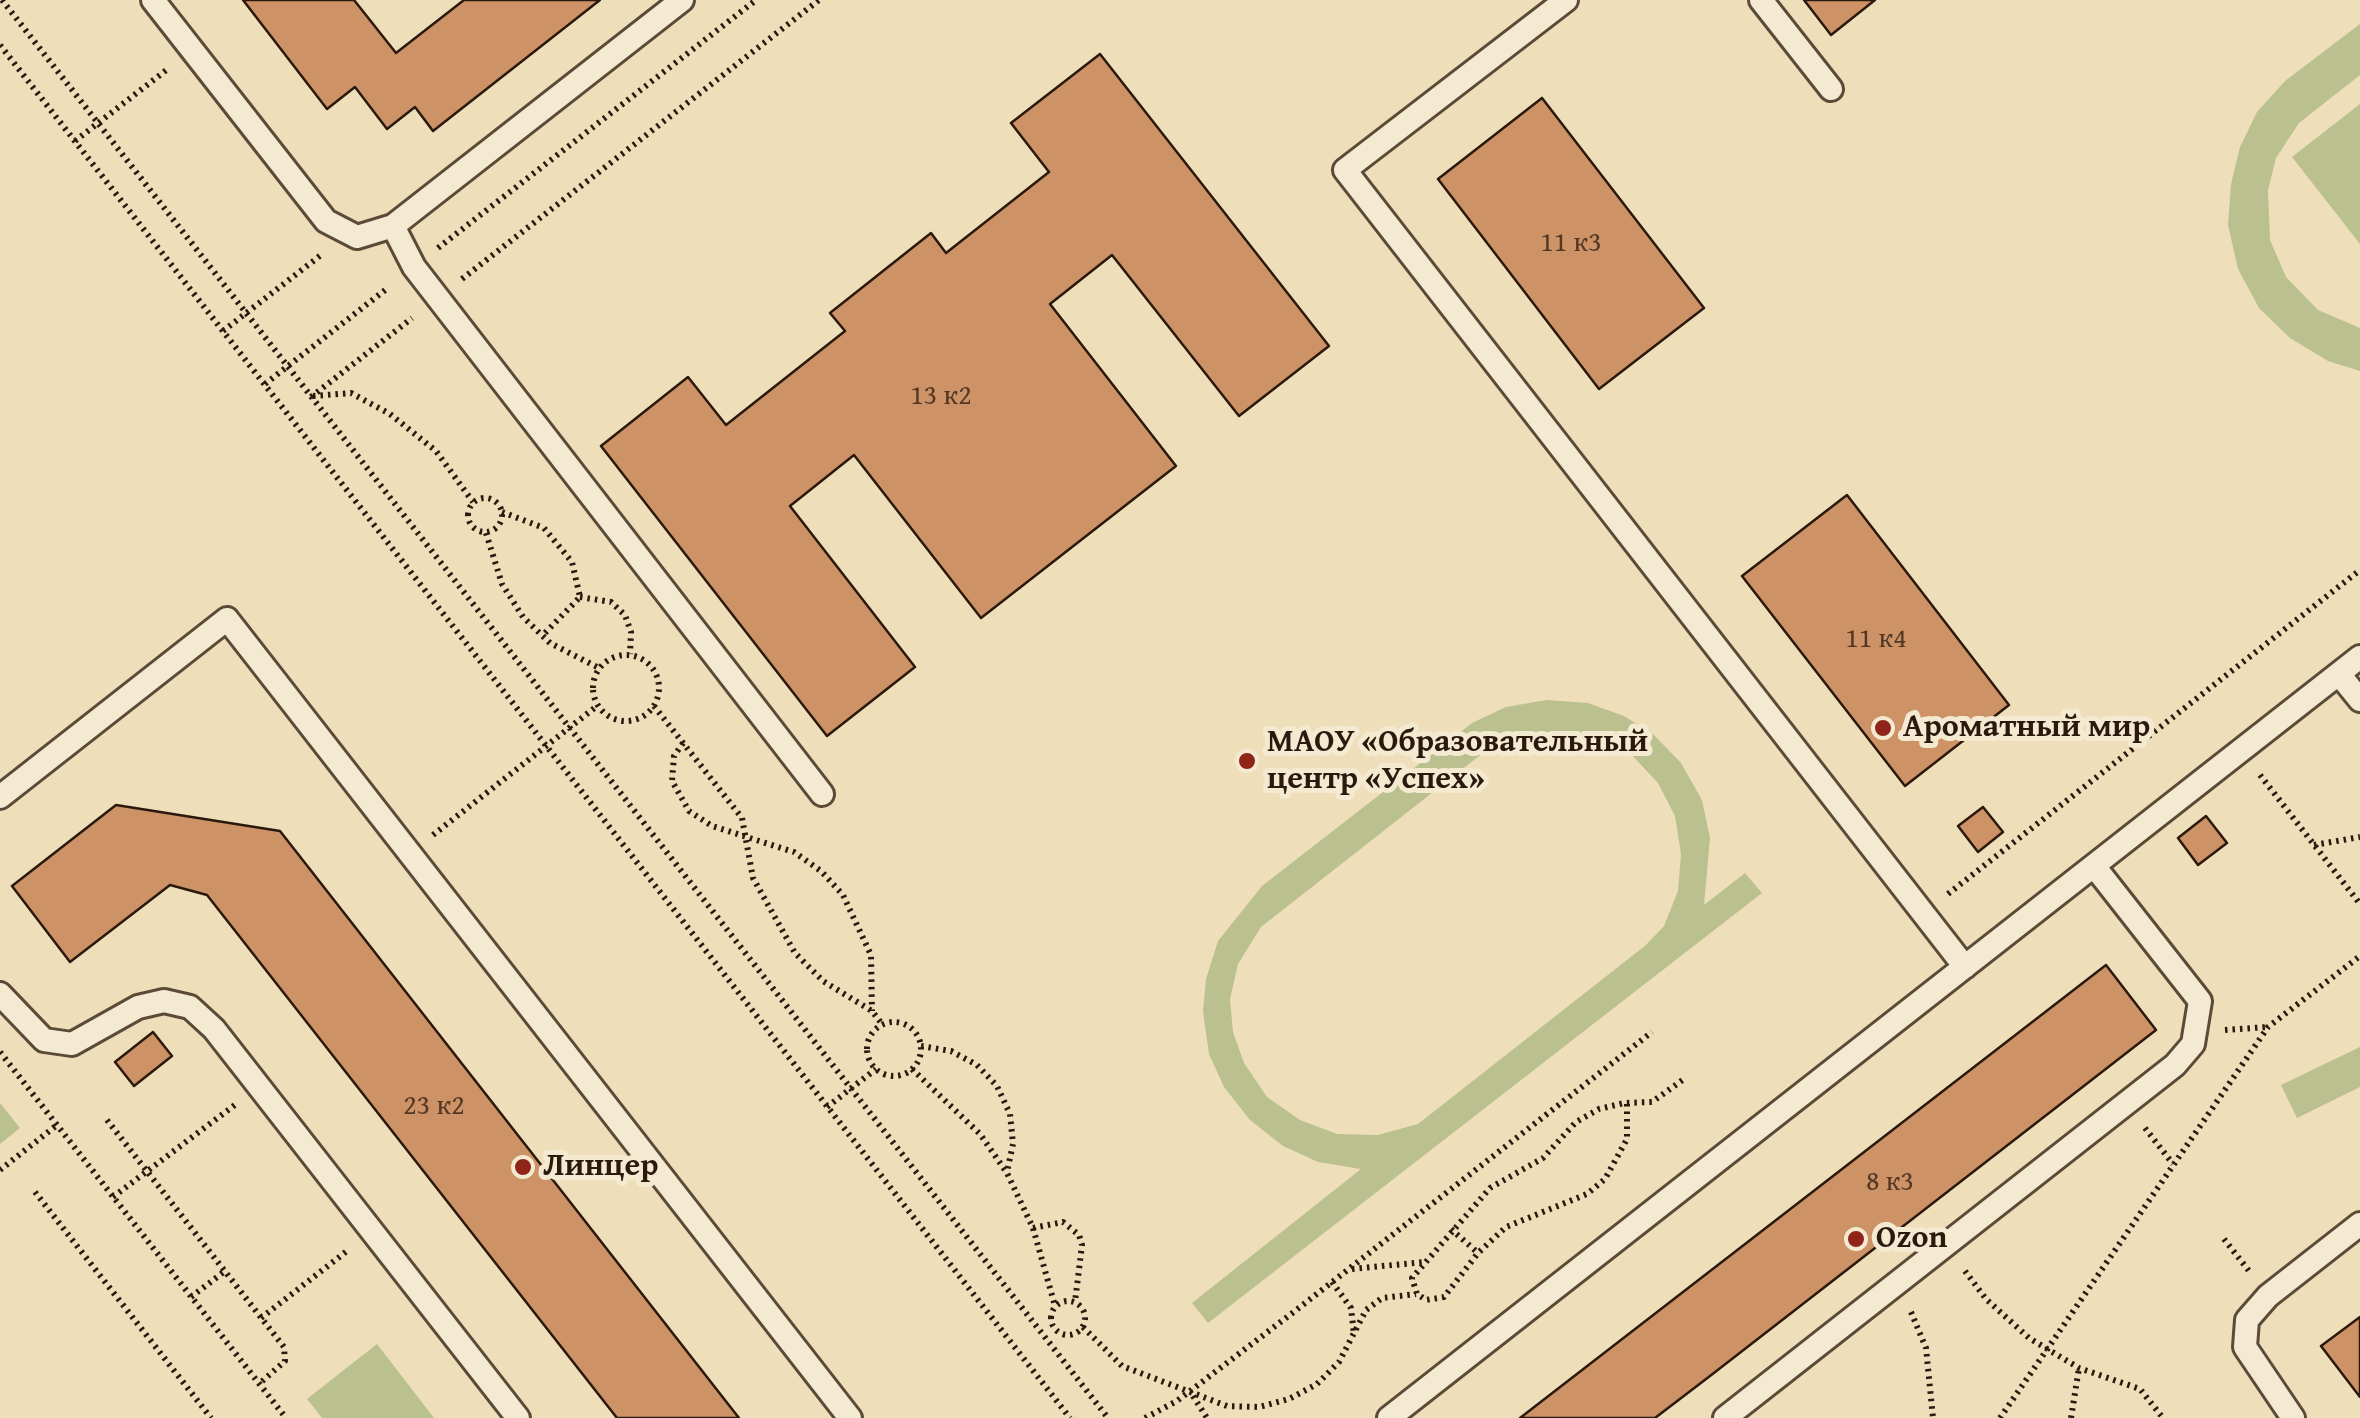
<!DOCTYPE html>
<meta charset="utf-8">
<style>
body{margin:0}
canvas{display:block;background:#eedeb9}
</style>
<canvas width="2360" height="1418"></canvas>
<script>
const c = document.querySelector('canvas').getContext('2d');
c.lineJoin = 'round';
function fill(path, color) { c.fillStyle = color; c.fill(path, 'evenodd'); }
const shape = rows => new Path2D(rows.map(r => 'M' + r).join(''));
function trace(path, color, width, dash) { c.strokeStyle = color; c.lineWidth = width; c.lineCap = dash ? 'butt' : 'round'; c.setLineDash(dash || []); c.stroke(path); }
function label(font, color, halo, rows, align = 'center') {
  c.font = font + ' "Gentium Book Plus",serif'; c.lineWidth = 10; c.setLineDash([]); c.textBaseline = 'middle'; c.strokeStyle = halo; c.fillStyle = color; for (const [text, x, y, turn = 0] of rows) {
    c.save(); c.translate(x, y); c.rotate((+turn || 0) * Math.PI / 180); c.textAlign = isNaN(turn) ? turn : align; if (halo) c.strokeText(text, 0, 0); c.fillText(text, 0, 0); c.restore();
  }
}
fill(shape([
 [2360,24,2360,75,2299,123,2276,158,2268,190,2270,240,2286,277,2318,310,2360,328,2360,371,2328,361,2290,338,2259,308,2238,269,2228,225,2231,184,2240,147,2257,112,2285,81],
 [2360,104,2360,244,2292,157],
 [1547,700,1588,703,1624,716,1653,734,1681,763,1702,800,1710,838,1704,905,1745,873,1762,893,1208,1323,1192,1303,1361,1169,1318,1162,1283,1146,1250,1120,1224,1087,1209,1054,1203,1011,1206,979,1218,941,1262,886,1472,723,1506,707],
 [1562,731,1597,736,1629,752,1658,783,1675,816,1681,854,1678,891,1664,926,1646,945,1418,1124,1378,1135,1337,1134,1300,1120,1267,1097,1244,1063,1233,1032,1230,999,1238,964,1261,927,1488,749,1526,734],
 [2360,1047,2360,1087,2297,1118,2281,1085],
 [0,1103,20,1128,0,1144],
 [377,1344,434,1418,322,1418,307,1399]
]), '#bac18e');
const building = shape([
 [243,0,354,0,396,53,464,0,600,0,433,131,415,107,387,129,355,87,327,109,243,0],
 [1804,0,1875,0,1831,35,1804,0],
 [1100,54,1329,346,1239,416,1112,255,1050,304,1176,466,981,618,854,455,790,506,915,667,827,736,601,446,688,377,726,425,845,331,830,313,931,233,946,253,1049,172,1011,123,1100,54],
 [1542,98,1704,308,1599,389,1438,179,1542,98],
 [1847,495,2009,705,1905,786,1742,576,1847,495],
 [116,805,280,831,739,1418,617,1418,207,895,170,885,70,962,12,886,116,805],
 [1983,807,2003,832,1978,852,1958,826,1983,807],
 [2206,816,2227,843,2198,865,2178,838,2206,816],
 [2106,965,2156,1030,1710,1376,1655,1418,1520,1418,2106,965],
 [153,1032,172,1056,134,1086,115,1062,153,1032],
 [2360,1317,2360,1397,2321,1346,2360,1317]
]);
fill(building, '#cd9367');
trace(building, '#2b190d', 2.5);
const lane = shape([
 [153,0,326,221,357,237,393,226,682,0],
 [1566,0,1345,170,1965,967],
 [1761,0,1831,89],
 [393,226,414,267,822,794],
 [2339,674,2360,700],
 [0,797,227,619,850,1418],
 [0,994,44,1040,72,1044,138,1007,164,1001,190,1007,214,1029,518,1418],
 [1389,1418,2360,657],
 [1725,1418,2175,1065,2193,1044,2200,1001,2094,866],
 [2293,1418,2245,1347,2247,1320,2268,1296,2360,1224]
]);
trace(lane, '#5c4a38', 28);
trace(shape([
 [2,0,1108,1418],
 [0,45,1070,1418],
 [75,141,169,68],
 [438,248,756,0],
 [462,279,819,0],
 [223,331,321,255],
 [265,384,389,287],
 [313,396,351,393,390,414,436,451,473,502],
 [311,397,412,318],
 '468 515a17 17 0 1 1 34 0a17 17 0 1 1-34 0Z',
 [502,512,544,528,572,562,580,597,543,635],
 [486,533,502,584,523,617,550,643,599,668],
 [580,597,611,602,625,615,631,632,630,654],
 '593 688a33 33 0 1 1 66 0a33 33 0 1 1-66 0Z',
 [654,706,742,818,753,878,795,953,823,981,872,1011,882,1024],
 [683,743,674,756,672,781,689,811,712,826,794,852,821,871,843,895,871,955,872,1011],
 [2260,775,2360,904],
 [433,835,597,706],
 [2314,845,2360,837],
 [1948,894,2360,570],
 '867 1049a27 27 0 1 1 54 0a27 27 0 1 1-54 0Z',
 [2225,1030,2267,1027],
 [921,1046,951,1051,977,1065,997,1086,1010,1114,1013,1144,1007,1172],
 [0,1052,286,1418],
 [912,1069,980,1134,1007,1173,1033,1228,1055,1306],
 [1627,1104,1627,1139,1605,1179,1587,1194,1506,1227,1478,1253,1444,1297,1426,1300,1417,1294,1412,1278,1490,1188,1543,1158,1576,1122,1599,1109,1624,1103,1652,1102,1684,1079],
 [827,1107,876,1069],
 [107,1120,284,1347,285,1361,259,1384],
 [2145,1128,2173,1164],
 [0,1170,57,1125],
 [35,1192,211,1418],
 [113,1197,236,1104],
 [1033,1228,1063,1222,1079,1235,1082,1245,1075,1302],
 [1451,1229,1478,1253],
 [2224,1239,2249,1271],
 [1352,1269,1424,1262],
 [1965,1271,1986,1299,2029,1338,2079,1368,2140,1389,2163,1418],
 [1332,1282,1351,1308,1354,1334],
 [191,1297,225,1271],
 '1051 1318a17 17 0 1 1 34 0a17 17 0 1 1-34 0Z',
 [1911,1312,1926,1348,1933,1418],
 [261,1318,347,1251],
 [1083,1327,1122,1366,1227,1406,1259,1407,1289,1399,1317,1384,1339,1362,1366,1310,1382,1298,1416,1294],
 [1193,1396,1207,1418],
 [1145,1418,1177,1401,1295,1311,1652,1032],
 [2000,1418,2268,1027,2360,956],
 [2071,1418,2079,1368]
]), '#2b190d', 6, [2.5, 5]);
trace(lane, '#f4ead2', 22);
for (const [x, y, r, color] of [
 [1883,728,10,"#8f2418"],
 [1247,761,10,"#8f2418"],
 [523,1167,10,"#8f2418"],
 [1856,1239,10,"#8f2418"]
]) { const dot = new Path2D(); dot.arc(x, y, r, 0, 2 * Math.PI); c.fillStyle = color; c.fill(dot); trace(dot, '#f4ead2', 4); }
label('28px', '#543824', null, [
 ["11 к3",1571,244],
 ["13 к2",941,397],
 ["11 к4",1876,640],
 ["23 к2",434,1107],
 ["8 к3",1890,1183]
]);
label('bold 32px', '#2b190d', '#f4ead2', [
 ["Ароматный мир",1903,728],
 ["МАОУ «Образовательный",1267,743],
 ["центр «Успех»",1267,780],
 ["Линцер",543,1167],
 ["Ozon",1876,1239]
], 'left');
</script>
